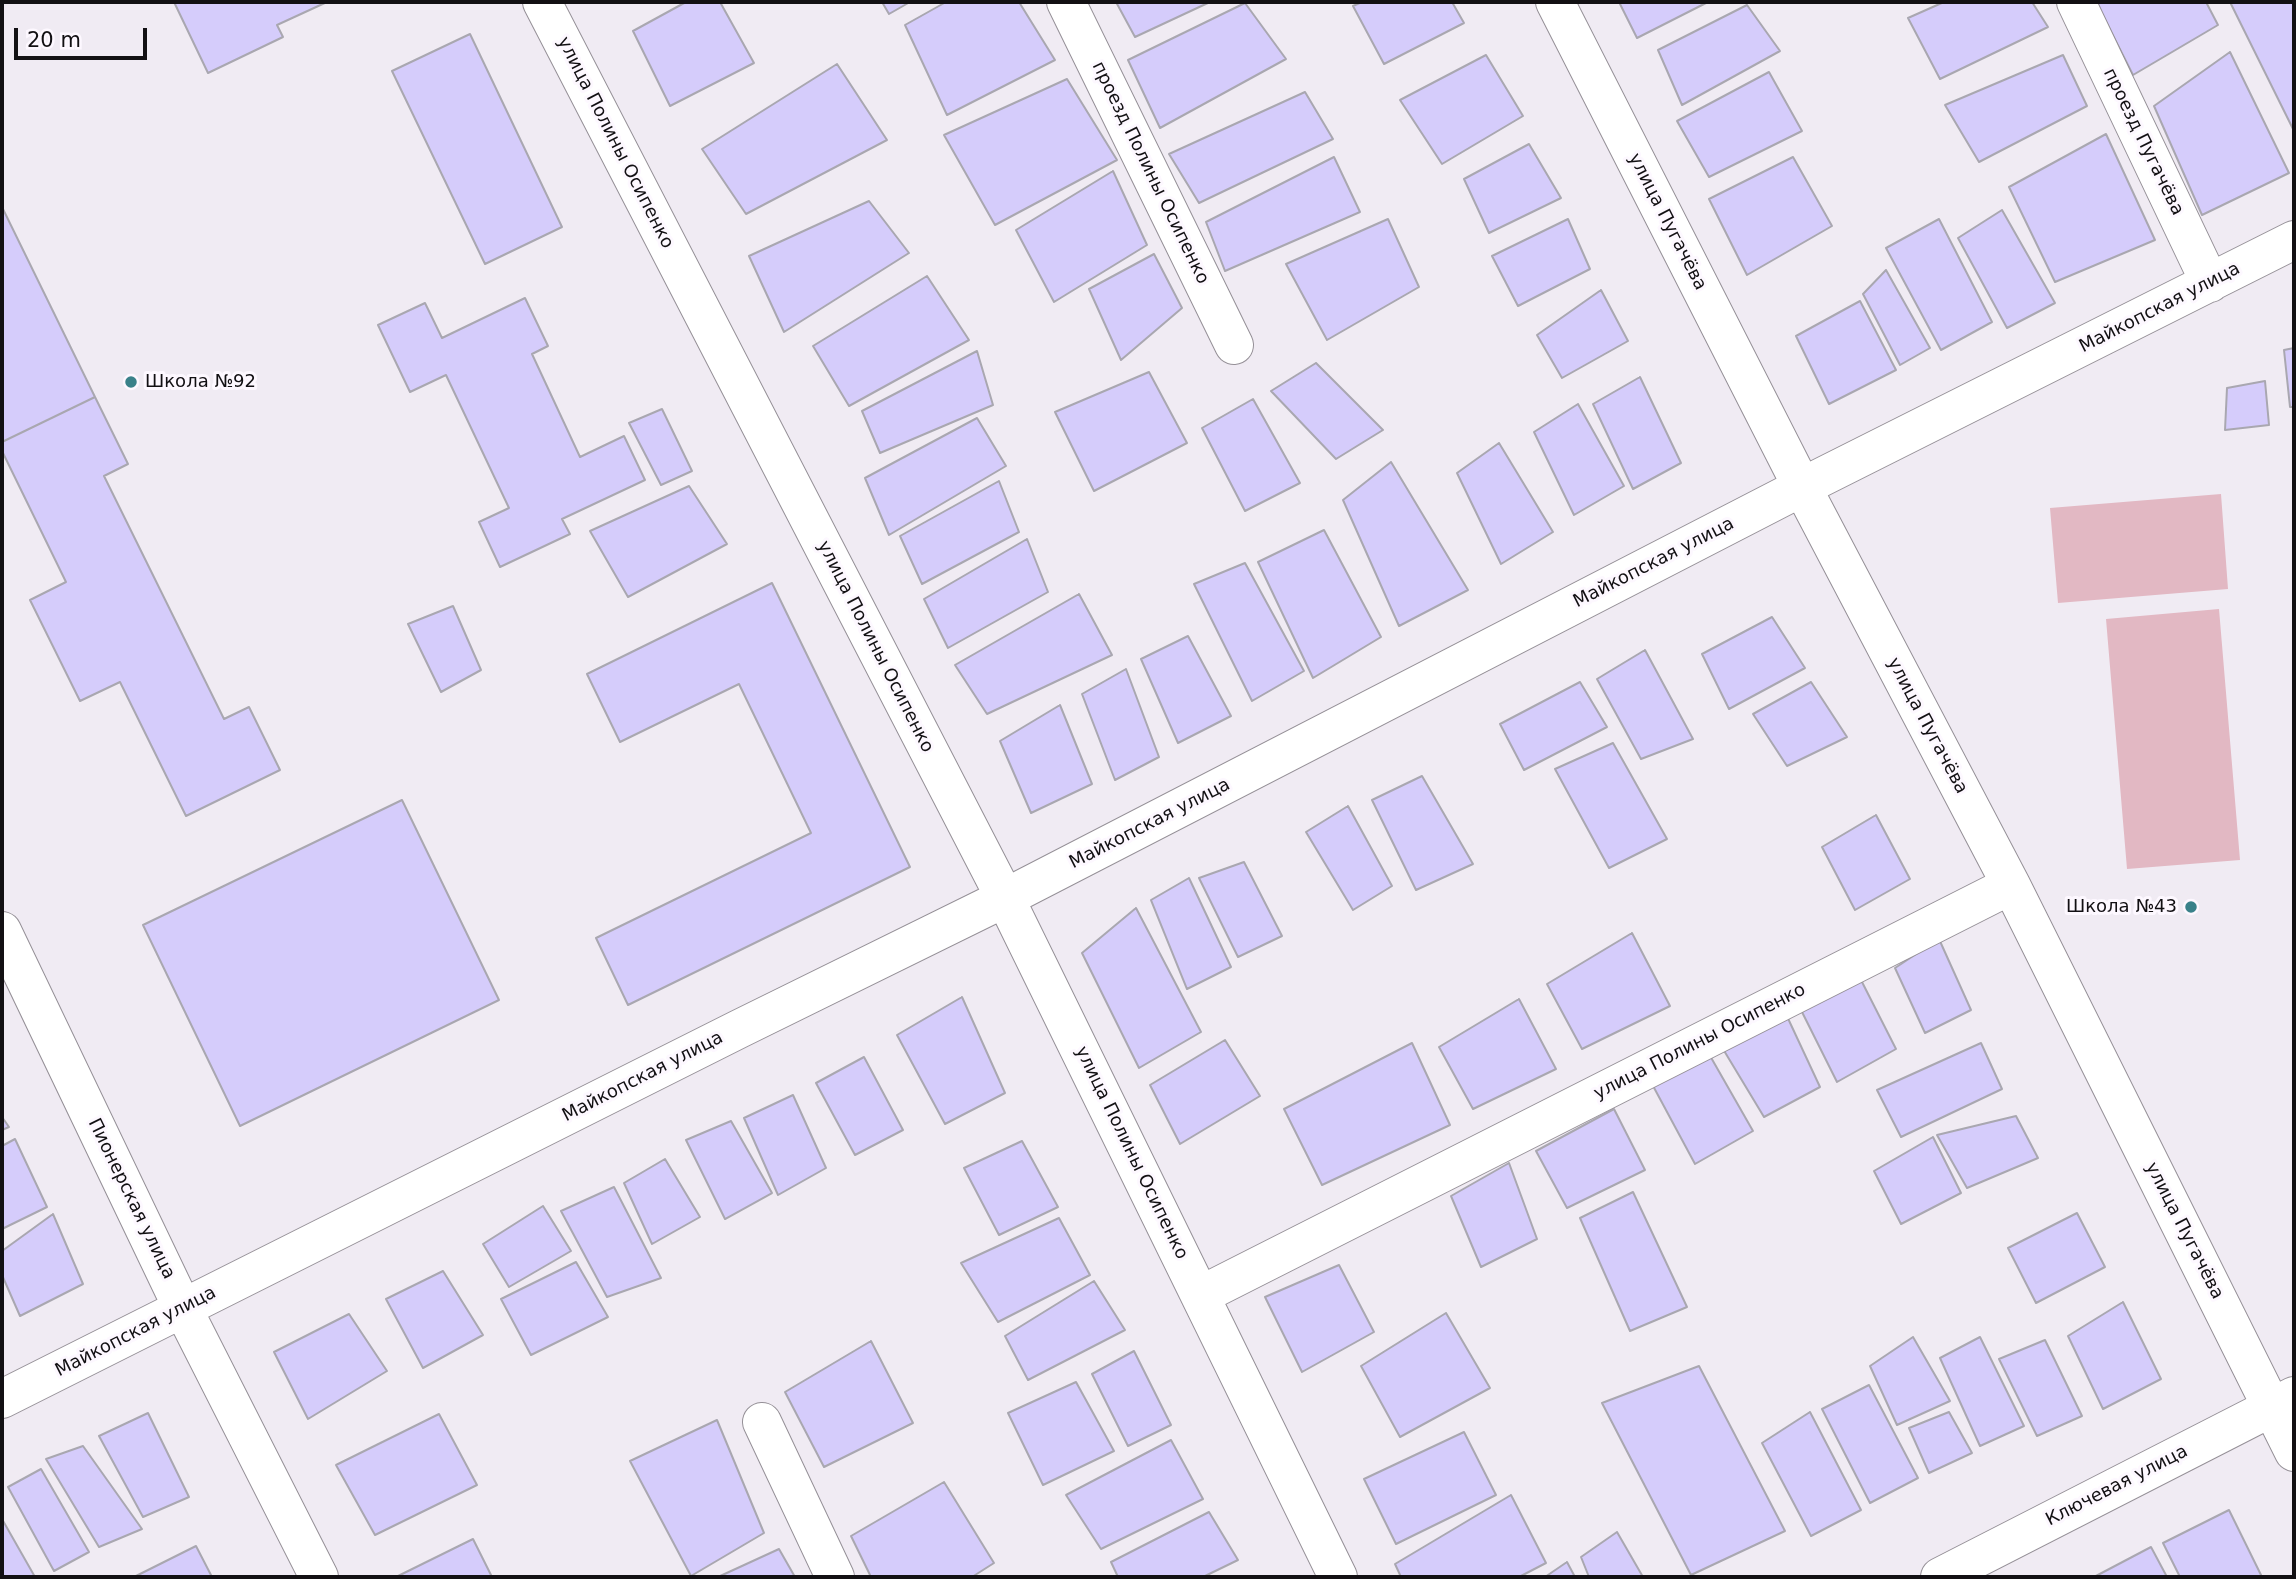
<!DOCTYPE html>
<meta charset="utf-8">
<style>
body{margin:0}
#map{position:relative;width:2296px;height:1579px;overflow:hidden;background:#f0ebf3;font-family:"DejaVu Sans",sans-serif}
canvas{display:block}
.frame{position:absolute;inset:0;border:4px solid #121013;pointer-events:none}
.scale{position:absolute;left:14px;top:28px;width:133px;height:32px;box-sizing:border-box;border:4px solid #121013;border-top:0;padding-left:9px;font-size:21px;line-height:24px;white-space:nowrap;color:#121013;-webkit-text-stroke:5px #fdf8ff;paint-order:stroke}
</style>
<div id="map">
<canvas width="2296" height="1579"></canvas>
<div class="frame"></div>
<div class="scale">20 m</div>
</div>
<script>
const c = document.querySelector('canvas').getContext('2d');
c.lineJoin = 'round';
function fill(path, color) { c.fillStyle = color; c.fill(path, 'evenodd'); }
const shape = rows => new Path2D(rows.map(r => 'M' + r).join(''));
function trace(path, color, width, dash) { c.strokeStyle = color; c.lineWidth = width; c.lineCap = dash ? 'butt' : 'round'; c.setLineDash(dash || []); c.stroke(path); }
function label(font, color, halo, rows, align = 'center') {
  c.font = font + ' "DejaVu Sans",sans-serif'; c.lineWidth = 6; c.setLineDash([]); c.textBaseline = 'middle'; c.strokeStyle = halo; c.fillStyle = color; for (const [text, x, y, turn = 0] of rows) {
    c.save(); c.translate(x, y); c.rotate((+turn || 0) * Math.PI / 180); c.textAlign = isNaN(turn) ? turn : align; if (halo) c.strokeText(text, 0, 0); c.fillText(text, 0, 0); c.restore();
  }
}
fill(shape([
 [2221,494,2228,589,2058,603,2050,508],
 [2219,609,2240,860,2127,869,2106,619]
]), '#e2b8c3');
const building = shape([
 [174,2,327,2,277,25,283,37,208,73,174,2],
 [686,2,720,2,754,63,670,106,633,31,686,2],
 [882,2,910,2,889,14,882,2],
 [946,2,1019,2,1055,60,947,115,905,25,946,2],
 [1116,2,1210,2,1135,37,1116,2],
 [1362,2,1452,2,1464,23,1384,64,1353,6,1362,2],
 [1619,2,1708,2,1637,38,1619,2],
 [1944,2,2032,2,2048,27,1940,79,1908,18,1944,2],
 [2096,2,2206,2,2218,25,2133,75,2096,2],
 [2230,2,2294,2,2294,131,2230,2],
 [1245,3,1286,59,1160,128,1128,60,1245,3],
 [1747,5,1780,51,1682,105,1658,50,1747,5],
 [470,34,562,227,485,264,392,71,470,34],
 [2230,52,2289,173,2202,215,2154,106,2230,52],
 [1486,55,1523,116,1442,164,1400,100,1486,55],
 [2063,55,2087,106,1979,162,1945,105,2063,55],
 [837,64,887,140,746,214,702,149,837,64],
 [1769,72,1802,131,1709,177,1677,121,1769,72],
 [1067,79,1117,160,995,225,944,135,1067,79],
 [1305,92,1333,139,1199,203,1169,154,1305,92],
 [2106,134,2155,240,2055,282,2009,187,2106,134],
 [1529,144,1561,198,1489,233,1464,179,1529,144],
 [1334,157,1360,212,1225,271,1206,222,1334,157],
 [1793,157,1832,226,1747,275,1709,199,1793,157],
 [1113,171,1147,245,1054,302,1016,230,1113,171],
 [869,201,909,253,784,332,749,256,869,201],
 [2,207,95,397,2,442,2,207],
 [2002,210,2055,303,2007,328,1958,238,2002,210],
 [1388,219,1419,287,1327,340,1286,264,1388,219],
 [1568,219,1590,269,1518,306,1492,256,1568,219],
 [1939,219,1992,322,1941,350,1886,248,1939,219],
 [1154,254,1182,308,1121,360,1089,289,1154,254],
 [1886,270,1930,348,1900,365,1863,294,1886,270],
 [927,276,969,340,849,406,813,346,927,276],
 [1601,290,1628,341,1562,378,1537,335,1601,290],
 [525,298,548,346,532,354,580,457,624,436,645,480,562,519,570,534,500,567,479,522,509,508,446,375,410,392,378,325,425,303,442,338,525,298],
 [1860,301,1896,370,1829,404,1796,336,1860,301],
 [2294,348,2294,407,2290,407,2284,350,2294,348],
 [977,351,993,405,880,453,862,411,977,351],
 [1316,363,1383,430,1336,459,1271,391,1316,363],
 [1149,372,1187,443,1094,491,1055,412,1149,372],
 [1640,377,1681,463,1633,489,1593,404,1640,377],
 [2265,381,2269,425,2225,430,2227,388,2265,381],
 [95,397,128,464,104,476,224,719,249,707,280,770,186,816,120,682,80,701,30,600,66,582,2,451,2,442,95,397],
 [1253,399,1300,483,1245,511,1202,428,1253,399],
 [1578,404,1624,486,1574,515,1534,432,1578,404],
 [662,409,692,471,661,485,629,423,662,409],
 [977,418,1006,466,889,535,865,478,977,418],
 [1499,443,1553,532,1501,564,1457,473,1499,443],
 [1391,462,1468,590,1399,626,1343,500,1391,462],
 [999,481,1019,532,922,584,900,536,999,481],
 [689,486,727,544,628,597,590,531,689,486],
 [1324,530,1381,637,1313,678,1258,562,1324,530],
 [1027,539,1048,592,948,648,924,599,1027,539],
 [1245,563,1304,671,1252,701,1194,584,1245,563],
 [772,583,910,867,628,1005,596,938,811,833,739,684,620,742,587,674,772,583],
 [1079,594,1112,655,987,714,955,665,1079,594],
 [453,606,481,670,441,692,408,624,453,606],
 [1772,617,1805,668,1729,709,1702,654,1772,617],
 [1188,636,1231,716,1178,743,1141,659,1188,636],
 [1645,650,1693,739,1641,759,1597,679,1645,650],
 [1126,669,1159,757,1115,780,1082,694,1126,669],
 [1580,682,1607,727,1524,770,1500,724,1580,682],
 [1811,682,1847,737,1787,766,1753,714,1811,682],
 [1060,705,1092,784,1031,813,1000,741,1060,705],
 [1613,743,1667,839,1609,868,1555,769,1613,743],
 [1422,776,1473,864,1416,890,1372,800,1422,776],
 [402,800,499,1000,240,1126,143,925,402,800],
 [1348,806,1392,886,1353,910,1306,832,1348,806],
 [1876,815,1910,879,1855,910,1822,847,1876,815],
 [1244,862,1282,936,1238,957,1199,878,1244,862],
 [1189,878,1231,967,1187,989,1151,900,1189,878],
 [1136,908,1201,1032,1139,1068,1082,953,1136,908],
 [1632,933,1670,1006,1582,1049,1547,984,1632,933],
 [1939,939,1971,1010,1925,1033,1895,968,1939,939],
 [1861,980,1896,1049,1837,1082,1799,1006,1861,980],
 [962,997,1005,1093,945,1124,897,1035,962,997],
 [1519,999,1556,1069,1473,1109,1439,1047,1519,999],
 [1785,1012,1820,1087,1764,1117,1720,1044,1785,1012],
 [1225,1040,1260,1096,1180,1144,1150,1085,1225,1040],
 [1412,1043,1450,1125,1322,1185,1284,1109,1412,1043],
 [1981,1043,2002,1089,1901,1137,1877,1090,1981,1043],
 [1709,1054,1753,1131,1695,1164,1652,1084,1709,1054],
 [864,1057,903,1130,855,1155,816,1083,864,1057],
 [793,1095,826,1168,778,1195,744,1118,793,1095],
 [1614,1109,1645,1170,1567,1208,1536,1151,1614,1109],
 [2016,1116,2038,1158,1967,1188,1937,1135,2016,1116],
 [2,1117,9,1127,2,1130,2,1117],
 [731,1121,772,1193,725,1219,686,1140,731,1121],
 [1933,1137,1961,1193,1901,1224,1874,1171,1933,1137],
 [15,1139,47,1207,2,1229,2,1146,15,1139],
 [1022,1141,1058,1207,999,1235,964,1168,1022,1141],
 [665,1159,700,1217,652,1244,624,1183,665,1159],
 [1509,1163,1537,1239,1481,1267,1451,1196,1509,1163],
 [614,1187,661,1278,607,1297,561,1211,614,1187],
 [1633,1192,1687,1307,1630,1331,1580,1218,1633,1192],
 [543,1206,571,1251,509,1287,483,1244,543,1206],
 [2077,1213,2105,1267,2036,1303,2008,1248,2077,1213],
 [53,1214,83,1284,20,1316,2,1275,2,1251,53,1214],
 [1059,1218,1090,1275,998,1322,961,1263,1059,1218],
 [576,1262,608,1317,531,1355,501,1299,576,1262],
 [1339,1265,1374,1332,1302,1372,1265,1297,1339,1265],
 [443,1271,483,1335,423,1368,386,1299,443,1271],
 [1094,1281,1125,1330,1028,1380,1005,1336,1094,1281],
 [2123,1302,2161,1379,2103,1409,2068,1336,2123,1302],
 [1446,1313,1490,1388,1400,1437,1361,1366,1446,1313],
 [349,1314,387,1371,308,1419,274,1352,349,1314],
 [1913,1337,1950,1401,1897,1425,1870,1366,1913,1337],
 [1980,1337,2024,1426,1980,1446,1940,1358,1980,1337],
 [2045,1340,2082,1416,2037,1436,1999,1359,2045,1340],
 [871,1341,913,1423,824,1467,785,1392,871,1341],
 [1134,1351,1171,1425,1128,1446,1092,1374,1134,1351],
 [1699,1366,1785,1531,1691,1575,1602,1403,1699,1366],
 [1076,1382,1114,1451,1043,1485,1008,1413,1076,1382],
 [1869,1385,1918,1478,1870,1503,1822,1409,1869,1385],
 [1810,1412,1861,1510,1811,1536,1762,1443,1810,1412],
 [1949,1412,1972,1453,1929,1473,1909,1428,1949,1412],
 [148,1413,189,1497,143,1517,99,1436,148,1413],
 [439,1414,477,1485,375,1535,336,1465,439,1414],
 [717,1420,764,1533,691,1576,630,1461,717,1420],
 [1464,1432,1496,1495,1396,1544,1364,1479,1464,1432],
 [1171,1440,1203,1499,1101,1549,1066,1495,1171,1440],
 [83,1446,142,1529,99,1547,46,1459,83,1446],
 [41,1469,89,1552,54,1571,8,1487,41,1469],
 [944,1482,994,1563,972,1577,871,1577,851,1536,944,1482],
 [1511,1495,1546,1563,1519,1577,1401,1577,1395,1564,1511,1495],
 [2229,1510,2262,1577,2180,1577,2163,1543,2229,1510],
 [1209,1512,1238,1560,1203,1577,1118,1577,1111,1562,1209,1512],
 [2,1519,35,1577,2,1577,2,1519],
 [1617,1532,1643,1577,1589,1577,1581,1557,1617,1532],
 [473,1539,492,1577,396,1577,473,1539],
 [196,1546,212,1577,134,1577,196,1546],
 [2151,1547,2167,1577,2094,1577,2151,1547],
 [779,1549,795,1577,718,1577,779,1549],
 [1567,1562,1575,1577,1545,1577,1567,1562]
]);
fill(building, '#d5ccfb');
trace(building, '#a9a7b0', 2);
const minor = shape([
 [542,2,1005,898,1338,1577],
 [1066,2,1234,345],
 [1555,2,1802,487,2011,885,2294,1452],
 [2076,2,2210,283],
 [2,931,183,1309,319,1577],
 [1201,1295,2011,885],
 [2,1399,739,1029,1005,898,1802,487,2294,240],
 [762,1422,835,1577],
 [1940,1577,2294,1396]
]);
trace(minor, '#959097', 40);
trace(minor, '#fff', 38);
for (const [x, y, r, color] of [
 [131,382,7,"#398189"],
 [2191,907,7,"#398189"]
]) { const dot = new Path2D(); dot.arc(x, y, r, 0, 2 * Math.PI); c.fillStyle = color; c.fill(dot); trace(dot, '#fdf8ff', 2.5); }
label('18px', '#121013', '#fdf8ff', [
 ["проезд Пугачёва",2143,142,64],
 ["улица Полины Осипенко",615,143,63],
 ["проезд Полины Осипенко",1150,173,64],
 ["улица Пугачёва",1667,222,63],
 ["Майкопская улица",2160,308,-27],
 ["Майкопская улица",1654,563,-27],
 ["улица Полины Осипенко",875,647,63],
 ["улица Пугачёва",1927,726,62],
 ["Майкопская улица",1150,824,-27],
 ["улица Полины Осипенко",1700,1042,-27],
 ["Майкопская улица",643,1077,-27],
 ["улица Полины Осипенко",1131,1153,64],
 ["Пионерская улица",131,1199,64],
 ["улица Пугачёва",2184,1231,63],
 ["Майкопская улица",136,1332,-27],
 ["Ключевая улица",2117,1486,-27]
]);
label('18px', '#121013', '#fdf8ff', [
 ["Школа №92",145,382],
 ["Школа №43",2177,907,"right"]
], 'left');
</script>
